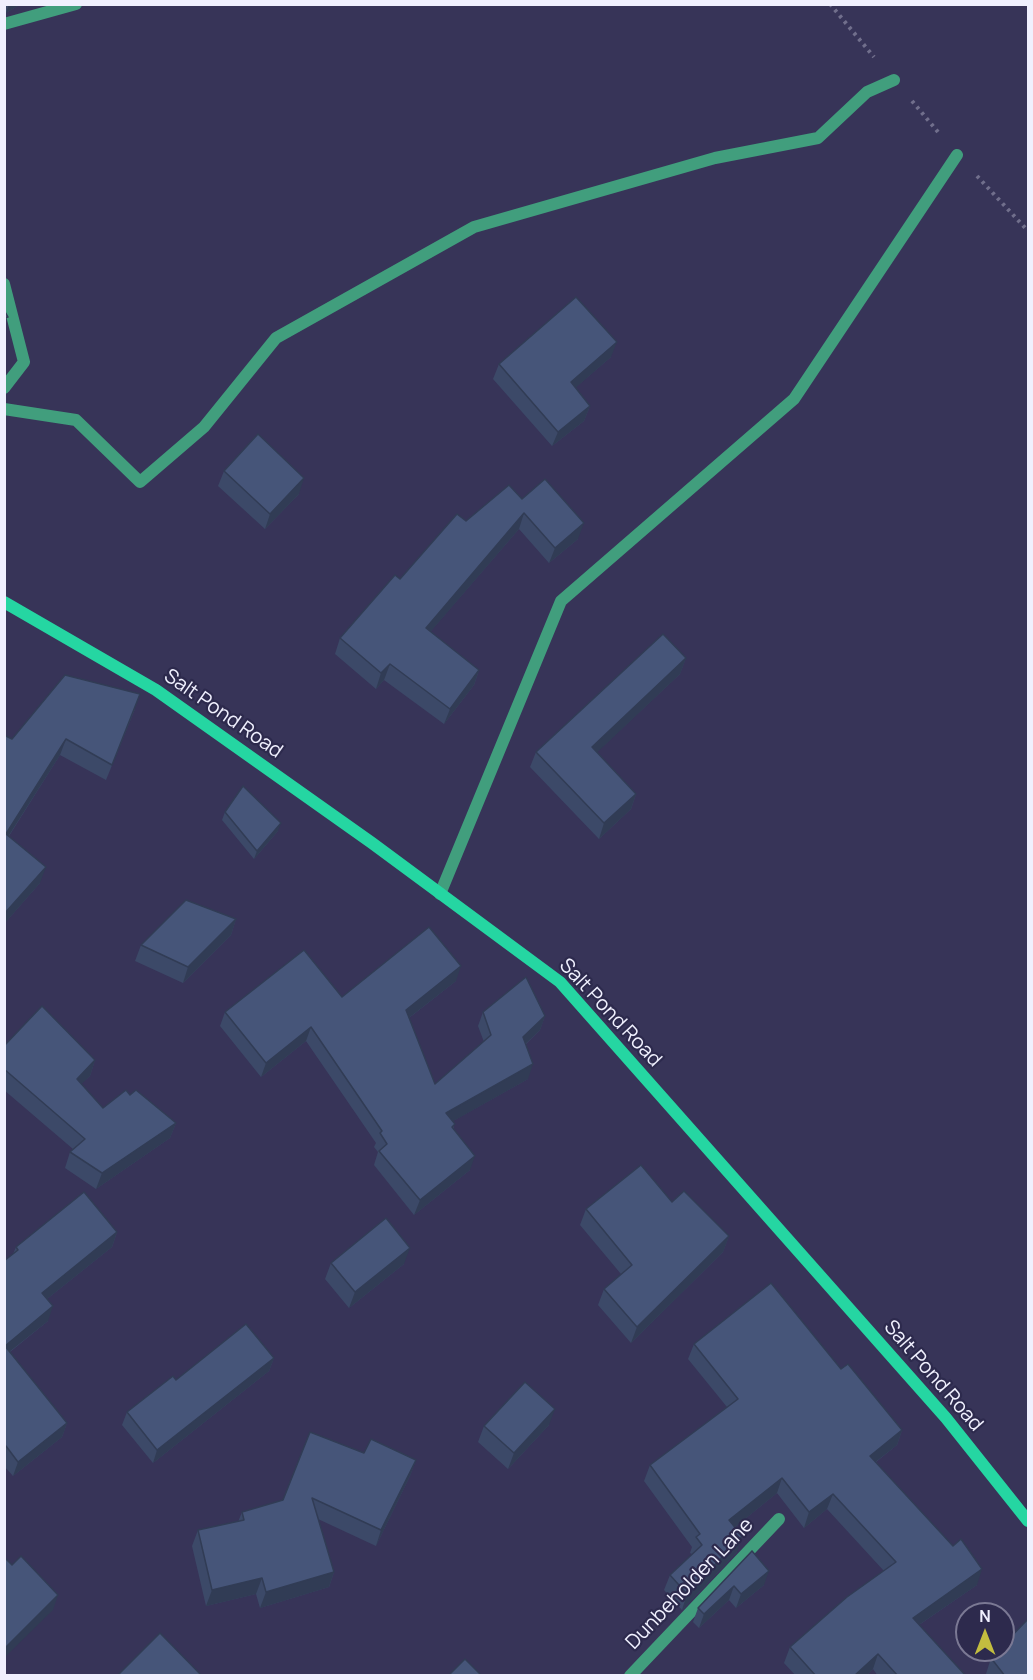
<!DOCTYPE html>
<style>
body{margin:0}
#map{position:relative;width:1033px;height:1680px;overflow:hidden;background:#373458;font-family:Manrope,sans-serif}
canvas{display:block}
.frame{position:absolute;inset:0;border:6px solid #f0f0fe;pointer-events:none}
.north{position:absolute;left:955px;top:1602px;width:60px;height:60px;box-sizing:border-box;background:#2d2a4d;border:2px solid #7b7994;border-radius:50%;rotate:0deg;font-size:16px;font-weight:700;line-height:24px;text-align:center;color:#f0f0fe}
.north::after{content:'';display:block;margin:auto;width:21px;height:27px;background:#c3bd3f;clip-path:polygon(50% 0,100% 100%,50% 72%,0 100%)}
</style>
<div id="map">
<canvas width="1033" height="1680"></canvas>
<div class="frame"></div>
<div class="north">N</div>
</div>
<script>
const c = document.querySelector('canvas').getContext('2d');
c.lineJoin = 'round';
const shape = rows => new Path2D(rows.map(r => 'M' + r).join(''));
function trace(path, color, width, dash) { c.strokeStyle = color; c.lineWidth = width; c.lineCap = dash ? 'butt' : 'round'; c.setLineDash(dash || []); c.stroke(path); }
function fill(path, color) { c.fillStyle = color; c.fill(path, 'evenodd'); }
function label(font, color, halo, rows, align = 'center') {
  c.font = font + ' Manrope,sans-serif'; c.lineWidth = 4.5; c.setLineDash([]); c.textBaseline = 'middle'; c.strokeStyle = halo; c.fillStyle = color; for (const [text, x, y, turn = 0] of rows) {
    c.save(); c.translate(x, y); c.rotate((+turn || 0) * Math.PI / 180); c.textAlign = isNaN(turn) ? turn : align; if (halo) c.strokeText(text, 0, 0); c.fillText(text, 0, 0); c.restore();
  }
}
trace(shape([
 [830,4,874,57],
 [912,101,938,132],
 [977,176,1028,231]
]), '#716f8c', 4, [3, 4.5]);
trace(shape([
 [4,24,76,4],
 [4,284,24,362,4,388],
 [4,409,76,420,140,482,204,427,276,338,474,227,715,158,818,138,867,92,894,80],
 [440,894,561,601,794,399,957,155],
 [630,1676,779,1519]
]), '#419e7d', 12);
trace(shape([
 [4,602,156,690,372,843,560,982,946,1418,1028,1521]
]), '#25d6a2', 12);
fill(shape([
 [4,4,21,4,6,13,4,11],
 [611,357,575,388,590,406,584,421,552,446,493,379,499,364],
 [224,471,299,494,265,529,218,486],
 [522,499,578,539,549,563,519,529,430,632,479,670,474,685,444,724,384,680,376,689,335,654,340,638,400,579,466,521],
 [686,658,680,674,597,752,636,794,631,809,599,839,530,767,536,752],
 [135,709,106,780,60,755,9,836,40,883,4,924,4,735,12,739],
 [225,812,278,831,254,859,222,820],
 [236,919,231,935,183,983,135,961,141,945],
 [456,981,409,1018,435,1084,484,1042,478,1026,483,1012,545,1016,540,1030,526,1044,528,1079,453,1121,454,1129,470,1170,414,1215,374,1165,378,1152,374,1147,376,1143,306,1041,261,1077,220,1026,225,1012],
 [4,1046,95,1060,90,1076,81,1084,103,1108,130,1095,176,1123,170,1138,96,1189,65,1168,70,1152,73,1149,4,1090],
 [672,1202,729,1236,723,1252,631,1343,598,1305,604,1289,621,1274,580,1225,586,1209],
 [117,1232,112,1247,47,1299,48,1321,10,1352,67,1423,62,1437,13,1476,4,1466,4,1261,13,1254,16,1247],
 [331,1263,404,1264,349,1308,325,1279],
 [694,1344,841,1369,902,1430,897,1445,876,1462,977,1585,919,1625,966,1676,878,1676,873,1669,866,1676,796,1676,784,1663,790,1647,884,1571,827,1509,804,1528,777,1493,735,1527,737,1552,682,1610,664,1590,670,1575,692,1554,690,1553,692,1547,644,1481,650,1465,727,1407,688,1359],
 [274,1358,269,1371,153,1463,122,1425,127,1412],
 [549,1425,508,1469,478,1442,484,1426],
 [364,1453,416,1460,410,1476,376,1546,318,1519,334,1572,329,1587,260,1608,256,1594,206,1606,192,1546,198,1530,238,1522,242,1512,283,1500],
 [752,1551,764,1585,736,1608,729,1600,699,1628,693,1622,698,1608],
 [991,1658,1029,1676,987,1676,986,1674]
]), '#3c4968');
fill(shape([
 [9,4,21,4,6,13],
 [617,342,611,357,565,397,571,382],
 [590,406,584,421,552,446,558,432],
 [304,478,299,494,265,529,270,514],
 [524,513,519,529,420,644,426,628],
 [584,523,578,539,549,563,555,548],
 [686,658,680,674,586,763,592,747],
 [390,664,384,680,376,689,381,673],
 [479,670,474,685,444,724,450,709],
 [66,739,60,755,4,843,4,837],
 [636,794,631,809,599,839,604,823],
 [281,823,278,831,254,859,257,851],
 [46,867,40,883,4,924,4,914],
 [236,919,231,935,183,983,188,967],
 [461,966,456,981,401,1024,406,1010],
 [545,1016,540,1030,518,1051,523,1037],
 [311,1027,306,1041,261,1077,266,1063],
 [95,1060,90,1076,71,1094,77,1079],
 [533,1064,528,1079,441,1128,446,1113],
 [176,1123,170,1138,96,1189,102,1173],
 [475,1156,470,1170,414,1215,420,1200],
 [117,1232,112,1247,37,1307,42,1293],
 [729,1236,723,1252,631,1343,637,1327],
 [410,1248,404,1264,349,1308,355,1292],
 [53,1306,48,1321,4,1356,5,1346],
 [274,1358,269,1371,153,1463,157,1450],
 [555,1409,549,1425,508,1469,514,1453],
 [67,1423,62,1437,13,1476,18,1462],
 [902,1430,897,1445,864,1471,870,1456],
 [416,1460,410,1476,376,1546,381,1530],
 [782,1478,777,1493,724,1536,729,1520],
 [833,1494,827,1509,804,1528,809,1512],
 [742,1536,737,1552,682,1610,687,1594],
 [982,1569,977,1585,907,1633,913,1618],
 [769,1571,764,1585,736,1608,741,1594],
 [334,1572,329,1587,260,1608,266,1592],
 [262,1578,256,1594,206,1606,212,1590],
 [734,1586,729,1600,699,1628,704,1614],
 [58,1595,53,1610,4,1658,4,1649],
 [878,1654,873,1669,866,1676,854,1676]
]), '#313c55');
const building = shape([
 [576,297,617,342,571,382,590,406,558,432,499,364,576,297],
 [4,310,8,317,4,318,4,310],
 [258,434,304,478,270,514,224,471,258,434],
 [545,479,584,523,555,548,524,513,426,628,479,670,450,709,390,664,381,673,340,638,395,575,400,579,457,514,466,521,509,485,522,499,545,479],
 [663,634,686,658,592,747,636,794,604,823,536,752,663,634],
 [65,675,140,694,112,765,66,739,4,837,4,735,12,739,65,675],
 [243,786,281,823,257,851,225,812,243,786],
 [6,834,46,867,4,914,4,837,6,834],
 [186,900,236,919,188,967,141,945,186,900],
 [429,927,461,966,406,1010,435,1084,491,1035,483,1012,526,977,545,1016,523,1037,533,1064,446,1113,455,1124,452,1127,475,1156,420,1200,379,1151,387,1144,380,1133,382,1131,311,1027,266,1063,225,1012,304,950,342,997,429,927],
 [42,1006,95,1060,77,1079,103,1108,126,1090,130,1095,136,1090,176,1123,102,1173,70,1152,85,1139,4,1069,4,1046,42,1006],
 [641,1165,672,1202,684,1191,729,1236,637,1327,604,1289,632,1265,586,1209,641,1165],
 [84,1192,117,1232,42,1293,53,1306,5,1346,67,1423,18,1462,6,1446,4,1447,4,1261,18,1250,16,1247,84,1192],
 [386,1218,410,1248,355,1292,331,1263,386,1218],
 [771,1283,841,1369,848,1364,902,1430,870,1456,953,1546,961,1539,982,1569,913,1618,966,1676,898,1676,878,1654,854,1676,816,1676,790,1647,847,1597,896,1562,833,1494,809,1512,782,1478,729,1520,742,1536,687,1594,670,1575,702,1545,696,1537,700,1534,650,1465,738,1399,694,1344,771,1283],
 [246,1324,274,1358,157,1450,127,1412,173,1376,176,1380,246,1324],
 [525,1382,555,1409,514,1453,484,1426,525,1382],
 [310,1432,364,1453,371,1439,416,1460,381,1530,312,1498,334,1572,266,1592,262,1578,212,1590,198,1530,244,1520,242,1512,283,1500,310,1432],
 [752,1551,769,1571,741,1594,734,1586,704,1614,698,1608,752,1551],
 [21,1556,58,1595,4,1649,4,1557,12,1565,21,1556],
 [1029,1618,1029,1676,1005,1676,991,1658,999,1650,1003,1650,1003,1645,1029,1618],
 [160,1633,202,1676,117,1676,160,1633],
 [465,1659,482,1676,448,1676,465,1659]
]);
fill(building, '#465579');
trace(building, '#313c55', 1.5);
label('20px', '#f0f0fe', '#2d2a4d', [
 ["Salt Pond Road",223,714,35],
 ["Salt Pond Road",610,1013,47],
 ["Salt Pond Road",933,1376,49],
 ["Dunbeholden Lane",690,1584,-46]
]);
</script>
